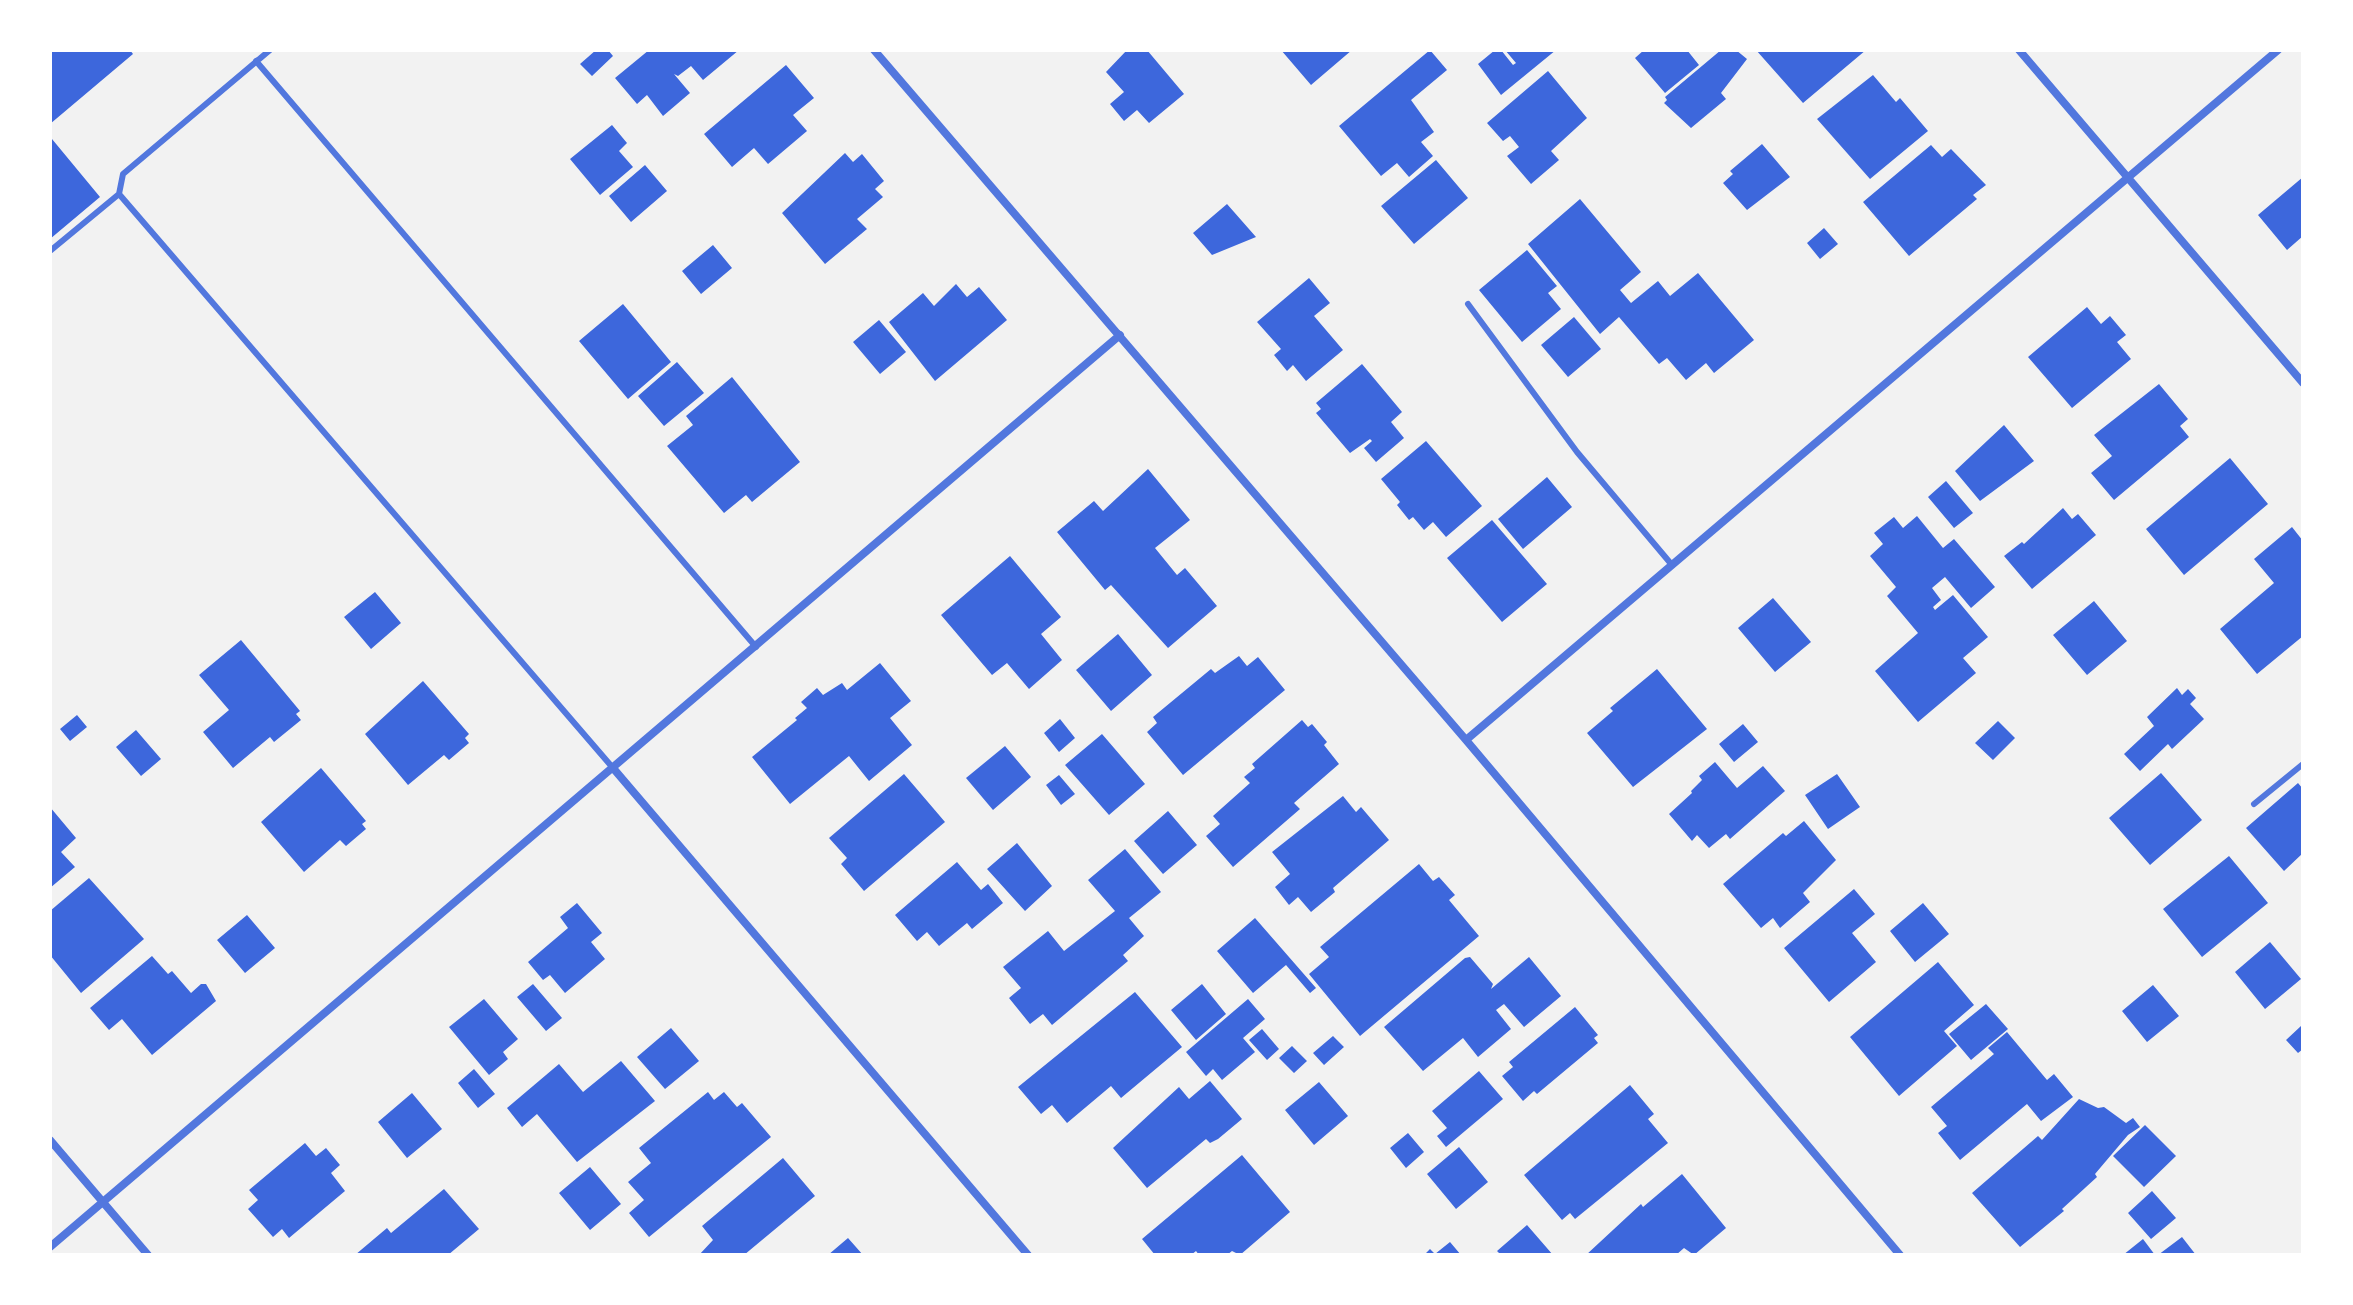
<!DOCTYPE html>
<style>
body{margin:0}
#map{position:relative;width:2353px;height:1305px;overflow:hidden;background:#f2f2f2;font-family:Karla,sans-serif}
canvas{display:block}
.frame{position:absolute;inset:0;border:52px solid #fff;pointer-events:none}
</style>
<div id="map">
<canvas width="2353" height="1305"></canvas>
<div class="frame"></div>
</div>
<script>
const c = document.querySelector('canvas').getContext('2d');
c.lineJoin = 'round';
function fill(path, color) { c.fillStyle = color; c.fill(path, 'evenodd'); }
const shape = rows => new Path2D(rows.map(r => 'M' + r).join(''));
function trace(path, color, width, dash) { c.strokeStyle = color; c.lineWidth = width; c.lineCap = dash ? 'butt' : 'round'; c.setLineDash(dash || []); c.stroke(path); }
fill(shape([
 [50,50,130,50,133,54,50,124],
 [596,50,608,50,613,56,592,76,580,64],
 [649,50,739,50,703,80,691,66,678,76,674,74,690,93,663,116,647,95,637,104,615,78],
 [1127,50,1147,50,1184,94,1149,123,1137,110,1124,121,1110,104,1124,92,1106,72],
 [1281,50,1352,50,1311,85],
 [1430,50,1447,70,1411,100,1434,132,1421,142,1433,156,1409,177,1397,163,1381,176,1339,126],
 [1495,50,1501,50,1513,65,1516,63,1505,50,1556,50,1501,95,1478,64],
 [1644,50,1687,50,1699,65,1665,93,1635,58],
 [1721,50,1736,50,1747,59,1721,93,1726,99,1691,128,1664,103,1667,100,1665,97],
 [1756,50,1866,50,1803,103],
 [786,65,814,98,793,115,807,131,768,164,754,148,732,167,704,134],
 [1548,71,1587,118,1551,151,1559,160,1531,184,1507,156,1519,147,1510,136,1503,141,1487,123],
 [1873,75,1896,102,1900,98,1928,131,1870,179,1817,119],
 [612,125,627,143,619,151,633,167,600,195,570,159],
 [52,139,100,197,50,239,50,141],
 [1762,144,1790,177,1747,210,1723,183,1733,174,1730,171],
 [1931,145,1942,157,1951,149,1986,185,1973,195,1977,199,1909,256,1863,202],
 [845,153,853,162,862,154,884,181,875,189,883,197,857,219,867,229,825,264,782,213],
 [1436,160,1468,198,1414,244,1381,206],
 [645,165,667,191,631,222,609,196],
 [2303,177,2303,236,2287,250,2258,215],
 [1580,199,1641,272,1620,290,1631,303,1658,281,1670,296,1698,273,1754,340,1714,373,1706,363,1686,380,1667,358,1659,364,1619,317,1600,334,1528,244],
 [1227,204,1256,237,1212,255,1193,233],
 [1824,228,1838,244,1820,259,1807,243],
 [713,245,732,268,701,294,682,271],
 [1527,250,1557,286,1548,293,1561,309,1522,342,1479,290],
 [1309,278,1330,303,1314,316,1343,350,1306,381,1293,365,1287,371,1274,355,1281,349,1257,322],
 [956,284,967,297,979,287,1007,320,935,381,889,322,923,293,934,306],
 [623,304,671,362,628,399,579,341],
 [2087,307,2101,324,2110,316,2126,335,2117,342,2131,359,2072,408,2028,357],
 [1574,317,1601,349,1568,377,1541,345],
 [879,320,906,352,880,374,853,342],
 [677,362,704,393,664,426,638,396],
 [1362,364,1402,412,1391,422,1404,438,1376,462,1364,448,1372,441,1370,439,1350,453,1316,413,1321,409,1316,403],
 [732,377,800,462,752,502,746,495,724,513,667,446,693,425,686,416],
 [2159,384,2188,419,2180,426,2189,437,2114,500,2091,473,2112,456,2094,435],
 [2004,425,2034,461,1980,501,1955,471],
 [1426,441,1482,506,1446,537,1433,522,1424,530,1413,517,1409,520,1397,505,1400,502,1381,479],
 [2230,458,2268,504,2184,575,2146,529],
 [1148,469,1190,520,1155,548,1177,575,1185,568,1217,606,1168,648,1111,585,1105,590,1057,532,1094,501,1103,511],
 [1547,477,1572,507,1523,549,1498,519],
 [1946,481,1973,513,1954,528,1928,497],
 [2063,508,2072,519,2078,514,2096,535,2032,589,2004,556,2022,542,2024,544],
 [1917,516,1943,548,1954,539,1995,587,1971,608,1945,577,1932,588,1941,600,1933,607,1935,610,1953,595,1988,637,1963,658,1976,673,1918,722,1875,671,1918,633,1887,596,1896,587,1870,556,1883,544,1874,533,1894,517,1903,528],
 [1492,520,1547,584,1502,622,1447,558],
 [2292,527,2303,541,2303,636,2257,674,2220,629,2274,583,2254,559],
 [1010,556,1061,617,1041,634,1062,660,1029,689,1007,663,992,675,941,615],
 [375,592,401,623,371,649,344,617],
 [1773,598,1811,642,1775,672,1738,628],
 [2094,601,2127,641,2087,675,2053,635],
 [1118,634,1152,675,1111,711,1076,670],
 [241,640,300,711,296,714,301,720,274,742,270,737,233,768,203,732,229,710,199,675],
 [1239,656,1247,666,1258,657,1285,690,1183,775,1147,732,1157,723,1153,717,1211,669,1215,673],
 [880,663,911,701,890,718,912,745,869,781,849,756,790,804,752,757,797,720,795,718,807,708,801,702,817,688,823,695,842,683,847,690],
 [1657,669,1707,729,1633,787,1587,733,1613,711,1610,708],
 [423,681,469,734,465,738,469,743,449,760,444,755,408,785,365,734],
 [2177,688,2182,695,2188,689,2196,698,2190,704,2204,719,2172,749,2168,744,2140,771,2124,754,2154,726,2147,717],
 [77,715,87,727,70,741,60,729],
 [1060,719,1075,738,1059,752,1044,733],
 [1302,720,1308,727,1312,724,1327,742,1324,745,1339,764,1294,803,1300,809,1233,867,1206,836,1220,824,1213,816,1250,783,1244,777,1255,768,1252,764],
 [1998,721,2015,738,1993,760,1975,743],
 [1743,724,1758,742,1734,762,1719,744],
 [136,730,161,759,141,776,116,747],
 [1102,734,1145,784,1109,815,1065,765],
 [1005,746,1031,777,993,810,966,778],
 [1715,762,1737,788,1763,766,1785,791,1730,839,1726,834,1709,848,1697,835,1692,841,1669,814,1692,793,1691,791,1702,780,1699,776],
 [321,768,366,821,362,824,366,829,346,846,340,840,304,872,261,822],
 [2161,773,2202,820,2150,865,2109,818],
 [904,774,945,822,864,891,841,864,847,858,829,838],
 [1837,774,1860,807,1828,829,1805,795],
 [1059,775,1075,794,1061,805,1046,785],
 [2298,783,2303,789,2303,853,2284,871,2246,828],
 [1343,796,1356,812,1361,807,1389,840,1333,888,1335,892,1311,912,1298,897,1289,905,1275,887,1290,874,1272,852],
 [50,807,76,838,61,852,75,867,50,888],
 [1168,811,1197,845,1163,874,1134,841],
 [1804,821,1836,860,1803,893,1810,902,1780,928,1773,918,1761,928,1723,884,1783,833,1786,836],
 [1017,843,1052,886,1025,911,987,869],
 [1125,849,1161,892,1129,918,1144,936,1123,955,1128,961,1052,1025,1043,1014,1030,1024,1009,998,1021,988,1003,967,1048,931,1064,951,1115,911,1088,880],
 [2229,856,2268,903,2202,957,2163,909],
 [957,862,981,890,988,884,1003,903,972,929,967,923,939,946,927,932,917,941,895,915],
 [1419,864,1433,881,1439,877,1455,895,1449,900,1479,936,1360,1036,1309,974,1329,957,1320,947],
 [89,878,144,939,81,993,50,955,50,911],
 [1854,889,1875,914,1852,933,1876,962,1829,1002,1784,948],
 [577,903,602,933,591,942,605,959,565,993,550,975,543,980,528,962,568,928,560,917],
 [1923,903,1949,934,1915,962,1890,931],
 [247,915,275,948,245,973,217,940],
 [1255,918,1316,988,1310,993,1286,965,1253,993,1217,951],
 [2270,942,2301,979,2265,1009,2235,972],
 [152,956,168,974,172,971,191,993,201,984,206,984,216,1001,152,1055,122,1019,109,1030,90,1008],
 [1470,957,1493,984,1491,989,1529,957,1561,996,1524,1027,1504,1004,1496,1010,1511,1029,1478,1057,1463,1038,1423,1071,1384,1027,1465,958],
 [1938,962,1974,1005,1944,1031,1957,1046,1899,1096,1850,1037],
 [533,984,562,1018,546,1031,517,997],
 [1202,984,1226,1014,1196,1040,1171,1010],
 [2153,985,2179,1016,2147,1042,2122,1011],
 [1135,992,1182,1047,1121,1098,1111,1086,1067,1123,1052,1105,1041,1114,1018,1087],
 [484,999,518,1039,503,1052,508,1059,489,1075,449,1027],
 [1248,999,1265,1019,1243,1038,1255,1052,1222,1080,1213,1069,1206,1076,1186,1052],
 [1986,1004,2008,1029,1971,1060,1949,1034],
 [1575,1007,1598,1035,1594,1038,1598,1043,1537,1094,1534,1091,1523,1101,1502,1076,1513,1067,1509,1062],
 [2301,1026,2303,1049,2298,1053,2286,1040],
 [671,1028,699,1061,665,1089,637,1057],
 [1262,1029,1279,1049,1267,1060,1249,1040],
 [2007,1032,2047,1080,2054,1074,2073,1097,2041,1121,2027,1104,1960,1160,1938,1133,1947,1126,1931,1107,1994,1054,1988,1048],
 [1333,1036,1344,1047,1324,1065,1313,1053],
 [1292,1046,1307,1061,1294,1073,1279,1058],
 [621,1061,655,1101,577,1162,537,1114,522,1127,507,1108,559,1064,583,1092],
 [474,1069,495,1094,478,1108,458,1083],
 [1479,1071,1503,1099,1446,1147,1437,1136,1447,1128,1432,1111],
 [1210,1081,1242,1119,1218,1139,1210,1143,1206,1139,1147,1188,1113,1148,1179,1087,1189,1099],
 [1319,1082,1348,1116,1314,1145,1285,1110],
 [1630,1085,1654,1114,1648,1119,1668,1143,1575,1219,1570,1213,1562,1220,1524,1175],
 [708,1092,714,1100,724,1092,737,1107,742,1103,771,1137,649,1237,629,1213,644,1200,628,1182,651,1163,639,1148],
 [412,1093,442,1129,407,1158,378,1122],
 [2079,1099,2098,1108,2104,1107,2126,1123,2133,1118,2140,1127,2128,1135,2095,1174,2097,1177,2062,1209,2064,1211,2020,1247,1972,1193,2038,1136,2042,1140],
 [2145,1125,2176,1156,2144,1187,2113,1156],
 [1408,1133,1424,1152,1406,1168,1390,1148],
 [305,1143,316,1156,326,1148,340,1165,331,1173,345,1191,289,1238,282,1229,273,1237,248,1209,258,1200,249,1190],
 [1459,1147,1488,1182,1456,1209,1427,1174],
 [1242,1155,1290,1212,1240,1255,1232,1251,1227,1255,1199,1255,1196,1251,1191,1255,1155,1255,1142,1239],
 [783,1158,815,1196,744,1255,699,1255,713,1240,702,1226],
 [590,1167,621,1204,590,1230,559,1193],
 [1682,1174,1726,1228,1694,1255,1684,1248,1676,1255,1586,1255,1641,1204,1643,1207],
 [444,1189,479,1229,448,1255,355,1255,387,1228,391,1233],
 [2152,1191,2176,1218,2151,1239,2128,1213],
 [1527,1225,1553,1255,1501,1255,1497,1251],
 [2182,1237,2196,1255,2158,1255],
 [848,1238,863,1255,828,1255],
 [2143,1239,2155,1255,2123,1255],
 [1450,1242,1461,1255,1424,1255,1430,1249,1435,1254]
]), '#3d67dc');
trace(shape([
 [256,61,756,647],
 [119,194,613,768],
 [50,251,119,194,123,174,270,50],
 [1468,304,1577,452,1672,565],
 [2254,804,2303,764]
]), '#5277de', 6);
trace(shape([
 [874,50,1466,740,1900,1255],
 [2019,50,2303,383],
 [1466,740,2278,50],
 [613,768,1028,1255],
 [50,1140,148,1255],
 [50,1247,1120,335]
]), '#5277de', 8);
</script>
